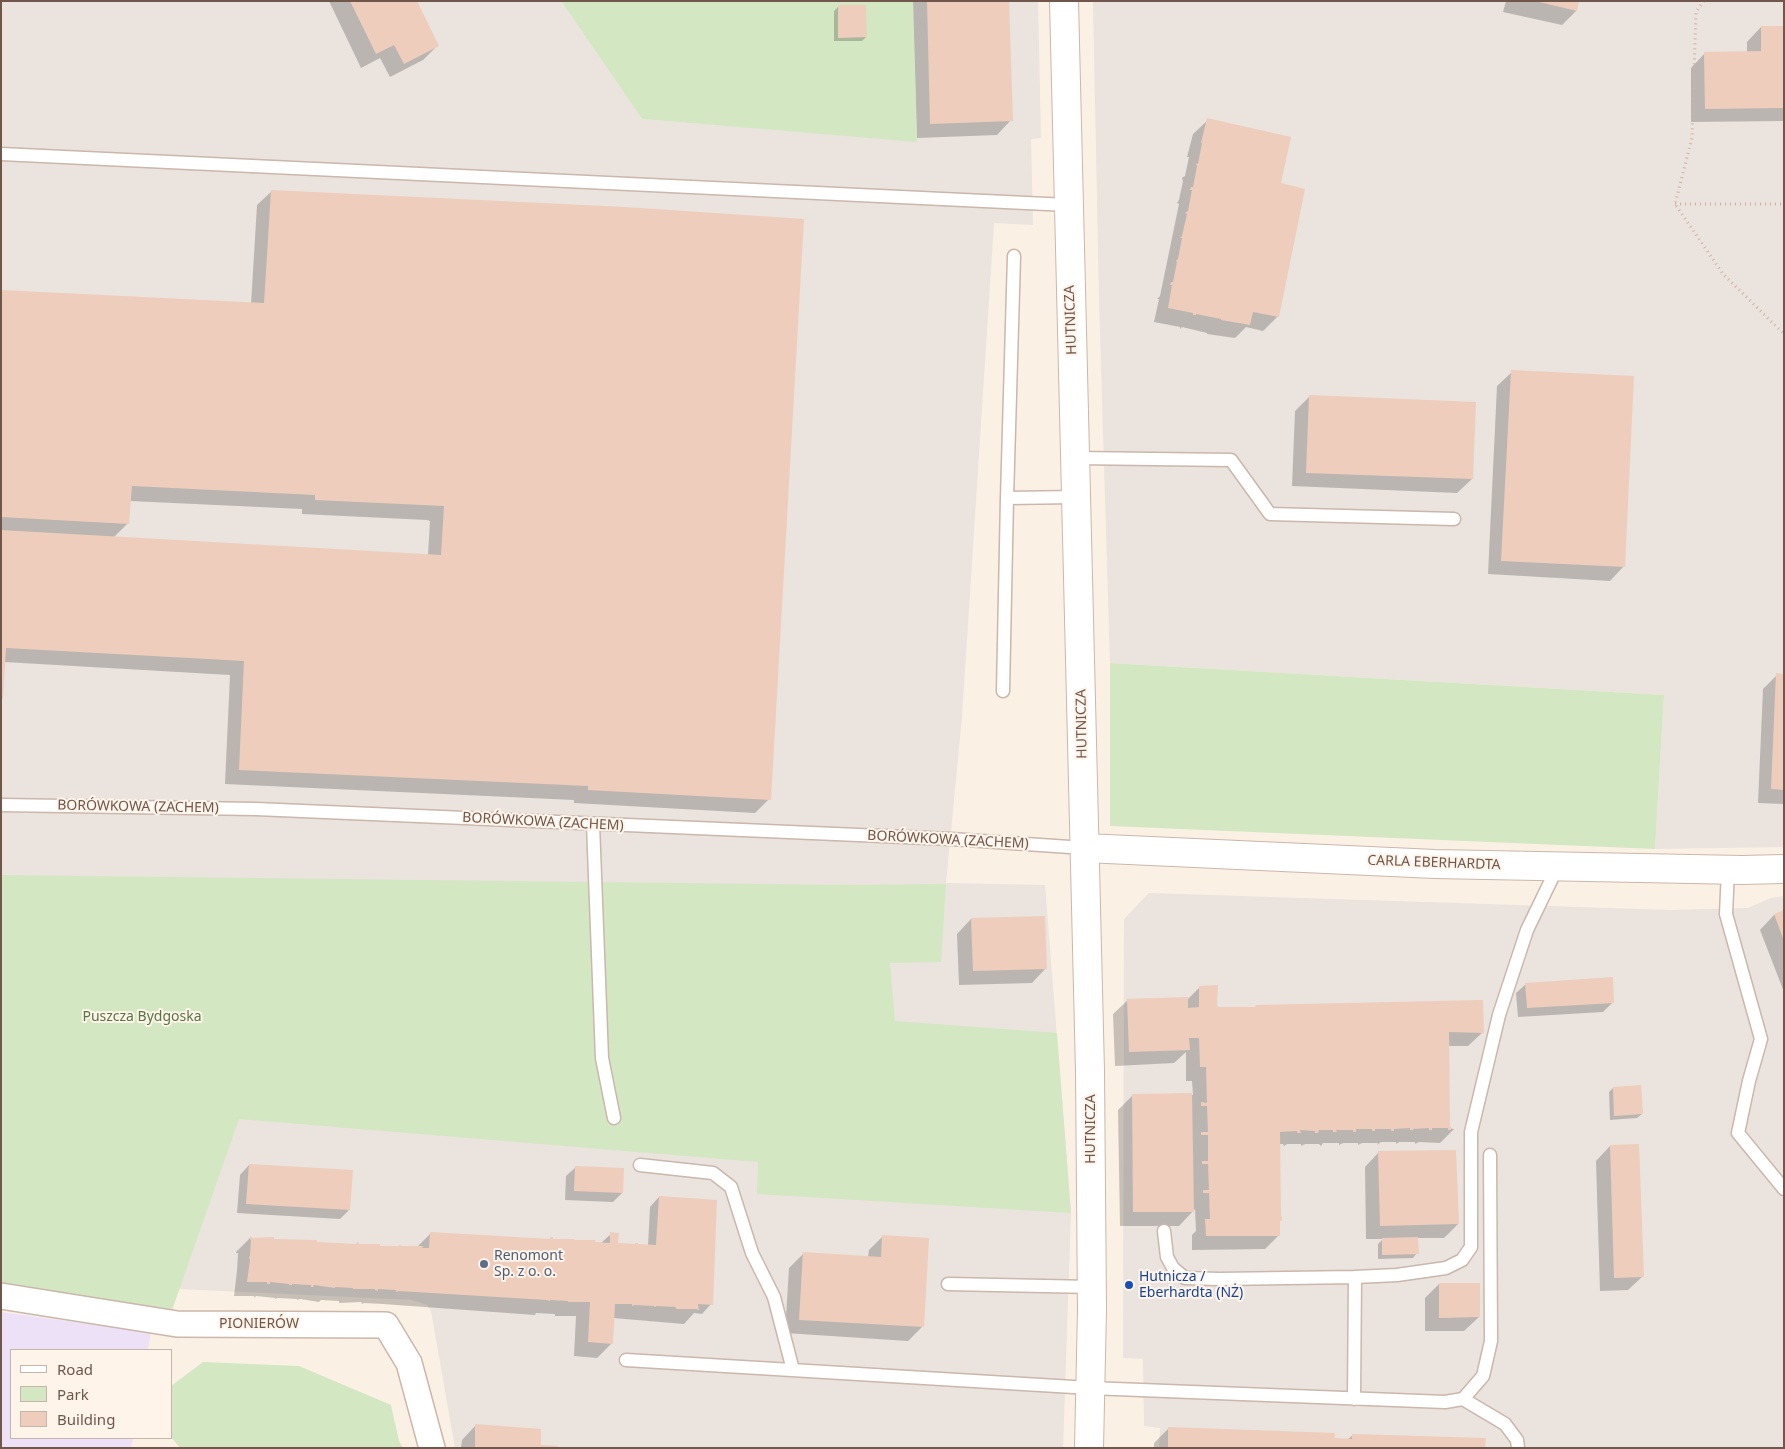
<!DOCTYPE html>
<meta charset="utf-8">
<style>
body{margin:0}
#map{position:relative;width:1785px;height:1449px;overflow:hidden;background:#fbf0e4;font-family:"Noto Sans",sans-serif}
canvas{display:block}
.frame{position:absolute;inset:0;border:2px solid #71564b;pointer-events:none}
.legend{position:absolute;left:10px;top:1349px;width:162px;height:90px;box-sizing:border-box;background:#fef4ea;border:1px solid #c6b5aa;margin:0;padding:6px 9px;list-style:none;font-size:15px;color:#71564b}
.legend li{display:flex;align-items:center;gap:10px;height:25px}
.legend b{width:25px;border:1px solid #c6b5aa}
</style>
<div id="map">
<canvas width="1785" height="1449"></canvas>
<div class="frame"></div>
<ul class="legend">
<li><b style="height:6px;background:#fff"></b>Road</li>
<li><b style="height:14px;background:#d4e7c3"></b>Park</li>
<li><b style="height:14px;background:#eecdbd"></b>Building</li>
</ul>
</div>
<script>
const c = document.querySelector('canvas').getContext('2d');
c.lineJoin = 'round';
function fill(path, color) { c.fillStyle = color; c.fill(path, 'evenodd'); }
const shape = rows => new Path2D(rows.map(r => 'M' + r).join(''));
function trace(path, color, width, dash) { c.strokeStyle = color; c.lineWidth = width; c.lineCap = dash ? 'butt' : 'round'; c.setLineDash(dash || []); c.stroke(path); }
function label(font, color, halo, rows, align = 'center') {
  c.font = font + ' "Noto Sans",sans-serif'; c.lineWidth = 4; c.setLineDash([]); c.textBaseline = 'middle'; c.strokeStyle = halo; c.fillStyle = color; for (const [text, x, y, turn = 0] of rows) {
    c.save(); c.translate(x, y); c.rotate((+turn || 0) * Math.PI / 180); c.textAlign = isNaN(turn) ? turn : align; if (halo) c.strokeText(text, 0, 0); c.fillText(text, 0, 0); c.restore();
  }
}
fill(shape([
 [1,1,561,1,642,119,917,141,913,1,1038,1,1041,138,1031,139,1033,225,994,223,962,716,946,883,1045,885,1071,1213,1063,1448,455,1448,431,1311,427,1305,412,1300,179,1289,171,1313,1,1284],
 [1093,1,1784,1,1784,847,1655,849,1664,695,1110,663,1099,298],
 [1149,893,1671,910,1748,908,1771,898,1784,896,1784,1448,1159,1448,1160,1428,1144,1426,1143,1359,1123,1358,1124,919]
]), '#eae3de');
fill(shape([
 [1,1312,151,1332,148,1350,11,1350,11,1438,133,1438,131,1448,1,1448]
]), '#ede1f7');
fill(shape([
 [561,1,913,1,917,142,642,119],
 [1110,663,1664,695,1655,849,1110,826],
 [1,875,848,885,946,884,941,962,890,963,895,1021,1057,1033,1071,1213,757,1194,758,1162,239,1119,171,1313,1,1284],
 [203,1362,299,1366,391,1405,399,1441,403,1448,180,1448,171,1437,171,1386]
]), '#d4e7c3');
fill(shape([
 [329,1,416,1,437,46,423,60,390,77,380,58,361,68],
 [913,1,1008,1,1011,120,997,135,917,138],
 [1506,1,1578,1,1576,11,1562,25,1503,12],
 [839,6,866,37,862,41,834,41,834,11],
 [1761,27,1784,27,1784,121,1691,122,1691,68,1705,53,1747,53,1747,42],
 [1208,120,1280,184,1278,316,1263,331,1246,327,1235,338,1207,334,1207,333,1182,327,1180,329,1180,327,1154,322,1159,299,1157,299,1160,296,1179,204,1177,203,1179,200,1183,181,1182,178,1185,176,1189,157,1187,157,1193,134],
 [272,191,769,799,755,813,574,803,574,800,225,784,230,675,4,662,1,702,1,291,251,304,257,205],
 [130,501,302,509,302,514,427,520,430,521,428,556,113,538,128,523],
 [1512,372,1624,566,1610,581,1488,574,1497,386],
 [1309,397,1472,479,1457,493,1292,486,1295,411],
 [1777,675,1784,675,1784,804,1758,803,1763,689],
 [1784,912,1784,992,1760,930,1774,915],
 [971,919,1046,968,1032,983,959,985,957,934],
 [1526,984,1613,1002,1603,1012,1518,1017,1516,993],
 [1200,987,1216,1007,1483,1032,1468,1046,1448,1046,1448,1128,1454,1129,1440,1143,1419,1142,1415,1144,1415,1142,1399,1142,1396,1144,1396,1142,1381,1142,1377,1145,1378,1143,1362,1143,1358,1145,1358,1143,1343,1143,1339,1145,1339,1143,1323,1143,1321,1146,1319,1144,1305,1144,1301,1146,1301,1144,1287,1144,1284,1146,1283,1144,1279,1144,1279,1235,1265,1249,1192,1250,1192,1235,1196,1231,1195,1209,1179,1226,1120,1226,1118,1110,1132,1096,1193,1095,1192,1081,1186,1081,1186,1052,1174,1063,1115,1066,1113,1014,1128,1000,1187,1000],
 [1613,1088,1642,1114,1637,1118,1610,1120,1609,1092],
 [1610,1146,1643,1276,1628,1290,1600,1291,1596,1161],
 [1379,1152,1458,1224,1444,1238,1417,1238,1417,1253,1413,1258,1378,1259,1378,1244,1383,1239,1366,1239,1365,1167],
 [249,1165,349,1210,340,1219,237,1213,240,1175],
 [576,1167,622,1193,613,1202,565,1200,566,1176],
 [659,1197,711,1304,702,1314,694,1313,684,1324,613,1318,611,1344,597,1358,574,1356,576,1316,555,1316,555,1314,536,1313,535,1315,383,1304,364,1303,362,1304,361,1302,339,1303,339,1301,321,1300,319,1302,300,1299,297,1300,297,1299,278,1298,275,1299,275,1298,256,1296,254,1298,254,1296,234,1296,237,1271,238,1253,236,1253,236,1252,250,1238,379,1247,416,1248,431,1233,601,1243,611,1234,617,1244,648,1246,650,1207],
 [883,1236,922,1327,908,1341,785,1333,789,1268,803,1254,868,1257,869,1250],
 [1439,1284,1479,1317,1464,1331,1425,1331,1425,1298],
 [476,1425,540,1446,571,1448,461,1448,462,1440],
 [1168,1429,1347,1440,1353,1435,1484,1448,1154,1448,1154,1443]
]), '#0003');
fill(shape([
 [350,1,417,1,439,46,404,64,394,45,376,54],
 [927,1,1009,1,1013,121,930,124],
 [1535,1,1579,1,1577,11],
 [838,5,866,5,867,37,838,38],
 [1761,26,1784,26,1784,108,1705,109,1704,52,1761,51],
 [1207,118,1291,137,1281,183,1305,189,1279,317,1253,312,1250,325,1221,320,1221,319,1196,314,1196,315,1193,315,1193,313,1168,308,1172,285,1170,285,1171,282,1173,282,1177,262,1176,261,1178,259,1182,238,1180,238,1182,236,1187,214,1185,213,1188,211,1192,190,1190,190,1191,187,1193,187,1197,166,1196,163,1198,164,1202,143,1201,143],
 [271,190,625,207,804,219,771,800,588,790,588,786,239,770,244,661,6,648,3,699,1,699,1,530,441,555,444,506,315,500,315,495,132,486,129,524,1,517,1,290,264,303],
 [1511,370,1634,376,1625,567,1501,561],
 [1309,395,1476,402,1473,479,1306,473],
 [1776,673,1784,674,1784,790,1771,789],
 [1784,910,1784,941,1774,914],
 [1045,916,1047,969,973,971,971,918],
 [1613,977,1614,1003,1527,1008,1525,983],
 [1218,985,1217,1006,1219,1007,1255,1007,1256,1005,1483,1000,1484,1033,1449,1032,1450,1127,1451,1127,1451,1130,1448,1130,1448,1128,1432,1128,1432,1130,1429,1130,1429,1128,1413,1129,1413,1130,1410,1130,1410,1128,1394,1129,1394,1131,1391,1131,1391,1129,1375,1129,1375,1131,1372,1131,1372,1129,1356,1129,1356,1132,1353,1132,1353,1130,1336,1130,1337,1132,1333,1132,1333,1130,1319,1130,1318,1133,1315,1133,1315,1131,1300,1130,1301,1133,1297,1133,1297,1131,1280,1132,1281,1217,1282,1216,1282,1221,1280,1221,1280,1236,1206,1236,1205,1219,1210,1219,1209,1193,1203,1193,1203,1190,1209,1190,1208,1164,1202,1164,1202,1161,1208,1161,1208,1135,1201,1135,1201,1132,1208,1132,1207,1106,1201,1106,1201,1102,1207,1103,1206,1067,1200,1067,1199,1038,1189,1038,1190,1050,1129,1052,1127,999,1188,997,1188,1008,1199,1007,1199,986],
 [1641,1085,1643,1114,1614,1116,1613,1087],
 [1192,1093,1194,1212,1133,1212,1132,1094],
 [1639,1144,1644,1277,1614,1278,1610,1145],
 [1456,1150,1459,1224,1380,1226,1378,1151],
 [249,1164,353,1170,350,1210,246,1204],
 [575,1166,624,1168,623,1193,574,1191],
 [659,1196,717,1200,713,1305,698,1304,699,1310,696,1309,676,1309,676,1307,657,1306,654,1307,654,1306,635,1305,632,1306,632,1304,615,1304,613,1344,588,1342,590,1302,568,1302,568,1301,550,1300,550,1301,547,1300,399,1291,396,1292,396,1290,378,1289,378,1291,375,1290,375,1289,353,1289,353,1288,335,1287,335,1288,314,1285,313,1287,311,1287,311,1285,292,1284,292,1285,289,1285,289,1284,270,1282,270,1284,267,1284,267,1282,247,1282,250,1260,249,1257,250,1256,251,1239,250,1240,250,1236,253,1238,274,1237,274,1239,317,1240,317,1242,356,1244,356,1243,359,1242,359,1244,380,1244,380,1246,399,1246,399,1245,402,1246,423,1246,422,1248,429,1248,430,1232,550,1239,550,1237,553,1237,553,1239,575,1239,574,1240,596,1240,595,1242,610,1243,610,1232,619,1233,618,1243,635,1244,635,1243,638,1243,638,1244,656,1245],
 [882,1235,929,1238,924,1327,799,1320,803,1252,881,1257],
 [1418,1237,1419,1254,1382,1255,1382,1238],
 [1439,1283,1480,1283,1480,1317,1439,1318],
 [475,1424,541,1429,541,1445,558,1446,558,1448,475,1448],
 [1168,1427,1335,1433,1335,1438,1352,1439,1352,1434,1486,1438,1485,1448,1168,1448]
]), '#eecdbd');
const service = shape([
 [1,154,1068,205],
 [1075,458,1231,460,1270,514,1454,519],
 [1007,498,1014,256],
 [1003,691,1007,498,1076,497],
 [1,805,256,809,951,839,1085,848],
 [593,824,602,1058,614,1118],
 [1728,870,1726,914,1761,1039,1749,1081,1738,1133,1784,1189],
 [640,1165,713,1173,731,1187,752,1253,774,1297,793,1370],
 [1164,1231,1167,1257,1173,1268,1185,1278,1219,1279,1355,1277,1354,1399],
 [1355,1277,1397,1275,1446,1268,1462,1260,1471,1247,1471,1132,1499,1015,1527,930,1558,866],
 [948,1284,1092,1287],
 [626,1360,1090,1388,1445,1402,1463,1399,1483,1376,1491,1341,1490,1155],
 [1463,1399,1505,1424,1517,1440,1518,1448]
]);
const minor = shape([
 [1,1296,177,1324,386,1325,409,1363,432,1448]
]);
const tertiary = shape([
 [1064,1,1090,1071,1092,1309,1089,1448],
 [1085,848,1435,864,1742,870,1784,869]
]);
trace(service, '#cbb7ab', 15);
trace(minor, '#cbb7ab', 28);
trace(tertiary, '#cbb7ab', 30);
trace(shape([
 [1704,1,1696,12,1692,138,1675,204,1723,274,1784,334],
 [1675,204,1784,204]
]), '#d3b0a1', 3, [1, 4]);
trace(service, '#fff', 12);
trace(minor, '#fff', 25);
trace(tertiary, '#fff', 28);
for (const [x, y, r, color] of [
 [484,1264,5,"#5c6f8a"],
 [1129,1285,5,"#1a4fb4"]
]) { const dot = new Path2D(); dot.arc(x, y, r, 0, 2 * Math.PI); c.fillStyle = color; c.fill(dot); trace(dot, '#fef4ea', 2); }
label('14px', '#71564b', '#fef4ea', [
 ["HUTNICZA",1071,320,-92],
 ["HUTNICZA",1082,724,-91],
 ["BORÓWKOWA (ZACHEM)",138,807,1],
 ["BORÓWKOWA (ZACHEM)",543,822,3],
 ["BORÓWKOWA (ZACHEM)",948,840,3],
 ["CARLA EBERHARDTA",1434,863,2],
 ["HUTNICZA",1091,1129,-90],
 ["PIONIERÓW",259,1324]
]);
label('14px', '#567644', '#fef4ea', [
 ["Puszcza Bydgoska",142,1017]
]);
label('14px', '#4e5e75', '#fef4ea', [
 ["Renomont",494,1256],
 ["Sp. z o. o.",494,1272]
], 'left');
label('14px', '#164399', '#fef4ea', [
 ["Hutnicza /",1139,1277],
 ["Eberhardta (NŻ)",1139,1293]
], 'left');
</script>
